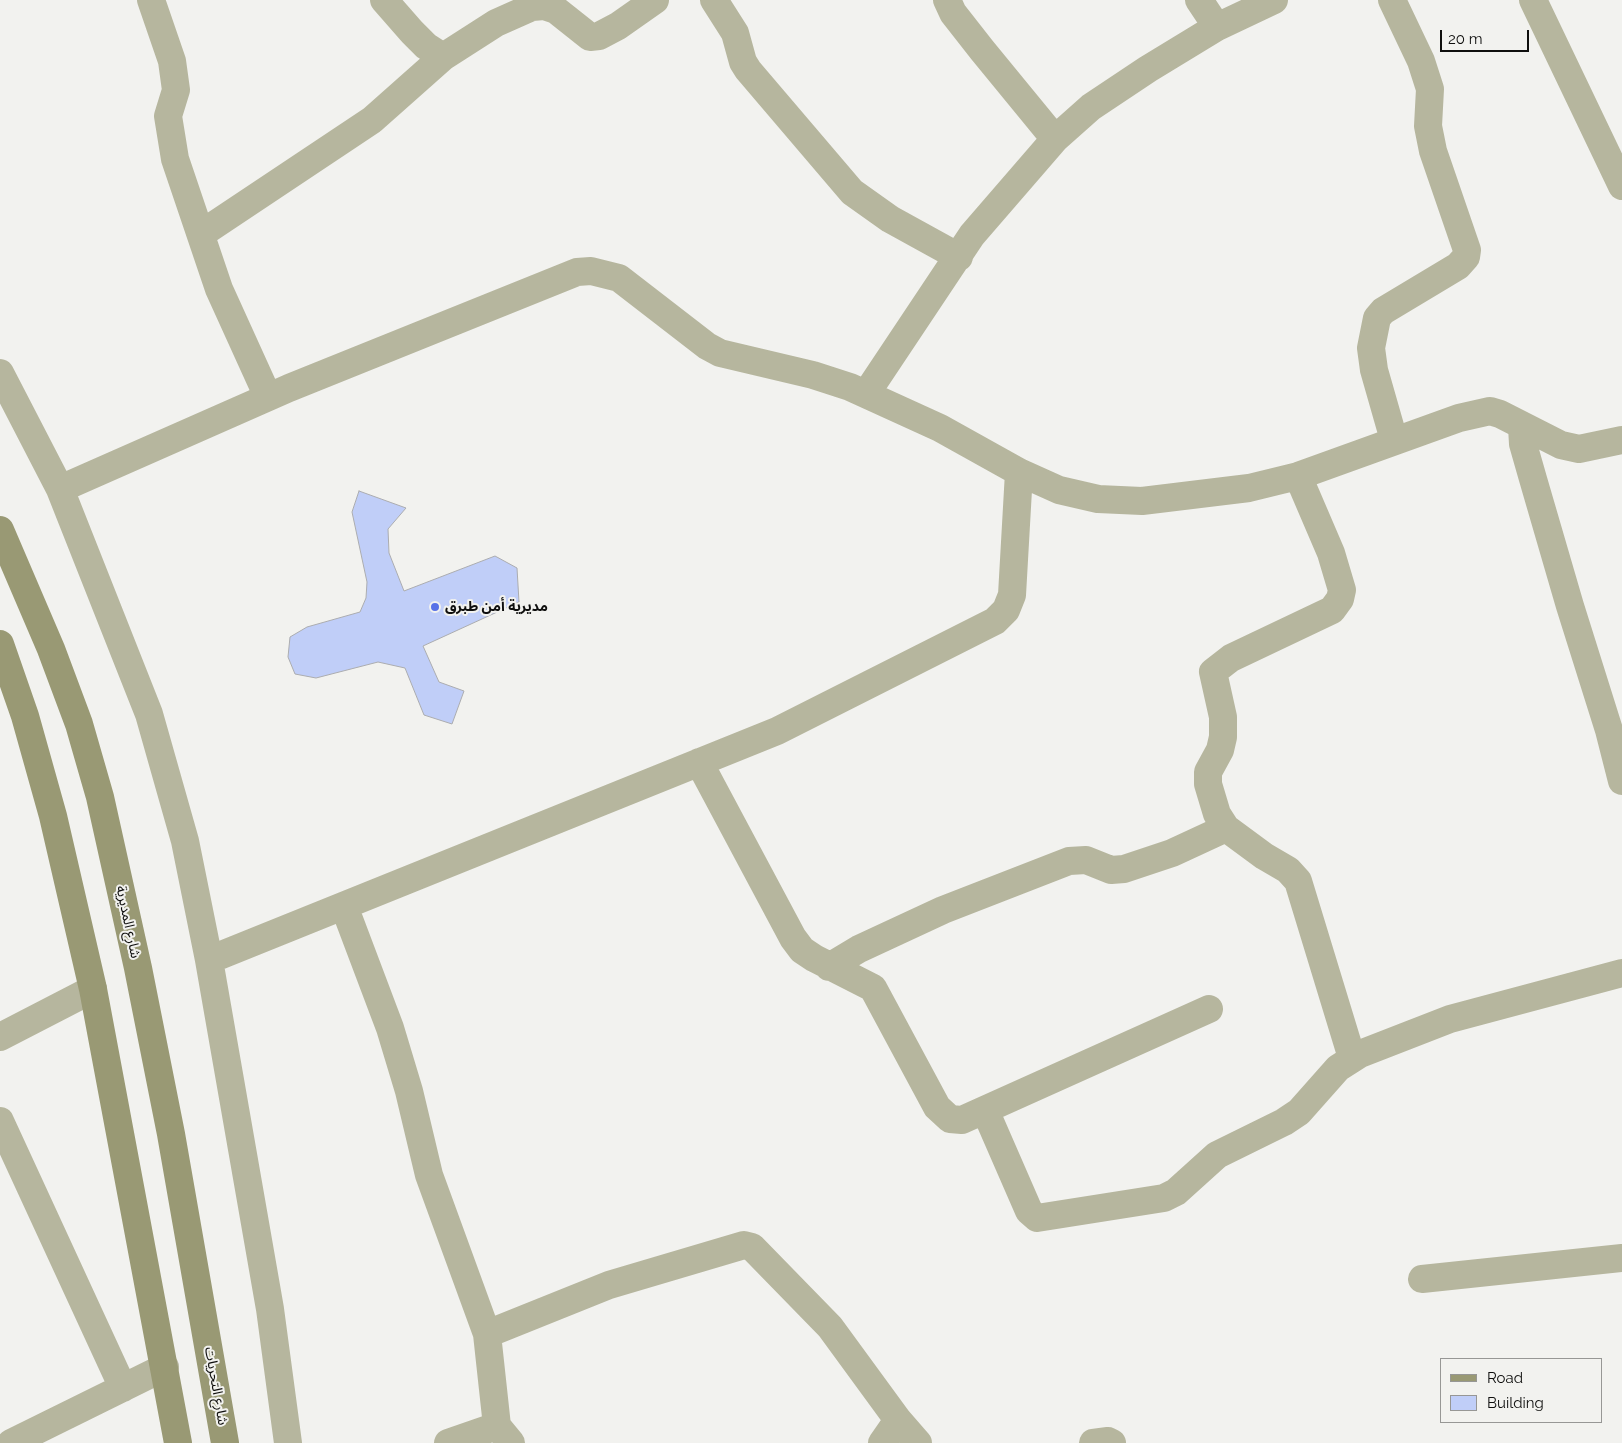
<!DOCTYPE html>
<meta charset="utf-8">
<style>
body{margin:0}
#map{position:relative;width:1622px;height:1443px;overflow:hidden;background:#f2f2ef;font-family:Raleway,sans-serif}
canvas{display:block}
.legend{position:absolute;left:1440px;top:1358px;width:162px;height:65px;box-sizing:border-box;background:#f2f2ef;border:1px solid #979795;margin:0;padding:6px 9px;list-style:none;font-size:15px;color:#0f0f0e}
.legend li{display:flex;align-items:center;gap:10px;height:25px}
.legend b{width:25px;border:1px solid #979795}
.scale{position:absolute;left:1440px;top:30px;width:89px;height:22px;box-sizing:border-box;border:2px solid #0f0f0e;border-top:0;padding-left:6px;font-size:15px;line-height:18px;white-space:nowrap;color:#0f0f0e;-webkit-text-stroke:4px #f2f2ef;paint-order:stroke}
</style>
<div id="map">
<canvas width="1622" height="1443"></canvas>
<ul class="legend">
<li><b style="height:6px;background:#999974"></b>Road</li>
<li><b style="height:14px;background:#c0cef8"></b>Building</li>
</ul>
<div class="scale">20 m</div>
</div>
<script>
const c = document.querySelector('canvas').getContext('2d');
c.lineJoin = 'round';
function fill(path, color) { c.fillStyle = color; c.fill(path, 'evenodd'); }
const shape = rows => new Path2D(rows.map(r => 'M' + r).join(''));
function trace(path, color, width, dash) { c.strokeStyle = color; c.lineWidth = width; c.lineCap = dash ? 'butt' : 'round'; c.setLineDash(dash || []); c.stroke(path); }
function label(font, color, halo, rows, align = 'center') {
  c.font = font + ' Raleway,"Noto Sans Arabic",sans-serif'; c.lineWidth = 4; c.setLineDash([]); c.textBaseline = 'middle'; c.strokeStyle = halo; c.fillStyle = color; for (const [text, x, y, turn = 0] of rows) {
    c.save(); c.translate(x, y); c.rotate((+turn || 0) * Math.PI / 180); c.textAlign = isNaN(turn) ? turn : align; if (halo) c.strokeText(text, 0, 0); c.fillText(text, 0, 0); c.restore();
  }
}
const building = shape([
 [359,491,406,508,388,529,389,553,404,591,495,556,517,568,519,602,423,646,439,682,464,691,452,724,424,715,405,668,378,662,316,678,295,674,288,657,290,637,307,627,360,612,366,598,367,582,352,512,359,491]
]);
fill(building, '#c0cef8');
trace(building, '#abacaf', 1);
trace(shape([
 [151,0,172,61,176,90,168,116,175,159,219,289,268,397],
 [384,0,412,32,426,46,443,57],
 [714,0,735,33,743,62,748,70,852,192,890,219,959,257],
 [947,0,953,13,982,50,1055,139],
 [1199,0,1217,27],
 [1392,0,1421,61,1430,89,1428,126,1433,151,1467,250,1466,257,1458,266,1383,311,1377,318,1371,348,1374,370,1394,440],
 [1533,0,1622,186],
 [201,234,372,120,443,57,496,23,532,7,544,6,556,10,590,37,599,36,618,26,655,0],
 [0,373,60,489,149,714,185,841,209,960,270,1309,288,1443],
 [866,394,972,235,1055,139,1091,107,1148,69,1217,27,1274,0],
 [1522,427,1523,444,1533,479,1570,606,1609,730,1622,781],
 [1298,476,1331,553,1342,590,1340,599,1332,610,1231,658,1213,672,1223,717,1223,737,1220,750,1208,772,1208,784,1217,814,1226,828,1264,856,1288,870,1298,881,1352,1058],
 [60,489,289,388,577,272,591,271,619,278,707,346,720,353,813,375,850,387,940,428,1019,472,1059,490,1098,499,1142,501,1249,488,1298,476,1459,418,1490,411,1500,414,1561,445,1579,449,1622,440],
 [699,762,793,938,802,950,814,958,873,988,937,1107,950,1119,962,1120,1209,1009],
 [344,906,390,1028,409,1091,429,1175,487,1334,497,1426,511,1443],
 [209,960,777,731,995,621,1006,610,1012,595,1019,472],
 [829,967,859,949,943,910,1069,861,1086,860,1111,870,1124,869,1172,853,1226,828],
 [0,1037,93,989],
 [985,1110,1029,1211,1037,1218,1164,1198,1176,1192,1217,1155,1284,1122,1299,1112,1338,1068,1360,1054,1450,1019,1622,973],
 [0,1121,123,1388],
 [1422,1279,1622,1258],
 [487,1334,609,1285,744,1245,752,1247,830,1327,898,1420,918,1443],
 [11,1443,165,1367],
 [448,1443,497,1426],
 [882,1443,898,1420],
 [1093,1443,1108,1441,1112,1443]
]), '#b6b69e', 28);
trace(shape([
 [0,530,51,649,79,724,100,797,138,968,171,1134,225,1443],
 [0,644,25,716,53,816,93,989,178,1443]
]), '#999974', 28);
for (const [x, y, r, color] of [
 [435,607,5,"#5771e7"]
]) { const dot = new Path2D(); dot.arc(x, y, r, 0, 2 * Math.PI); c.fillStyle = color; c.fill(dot); trace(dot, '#f2f2ef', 2); }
label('bold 14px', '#0f0f0e', '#f2f2ef', [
 ["مديرية أمن طبرق",445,607]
], 'left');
label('14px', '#0f0f0e', '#f2f2ef', [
 ["شارع المديرية",128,922,78],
 ["شارع التحريات",216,1386,80]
]);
</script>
